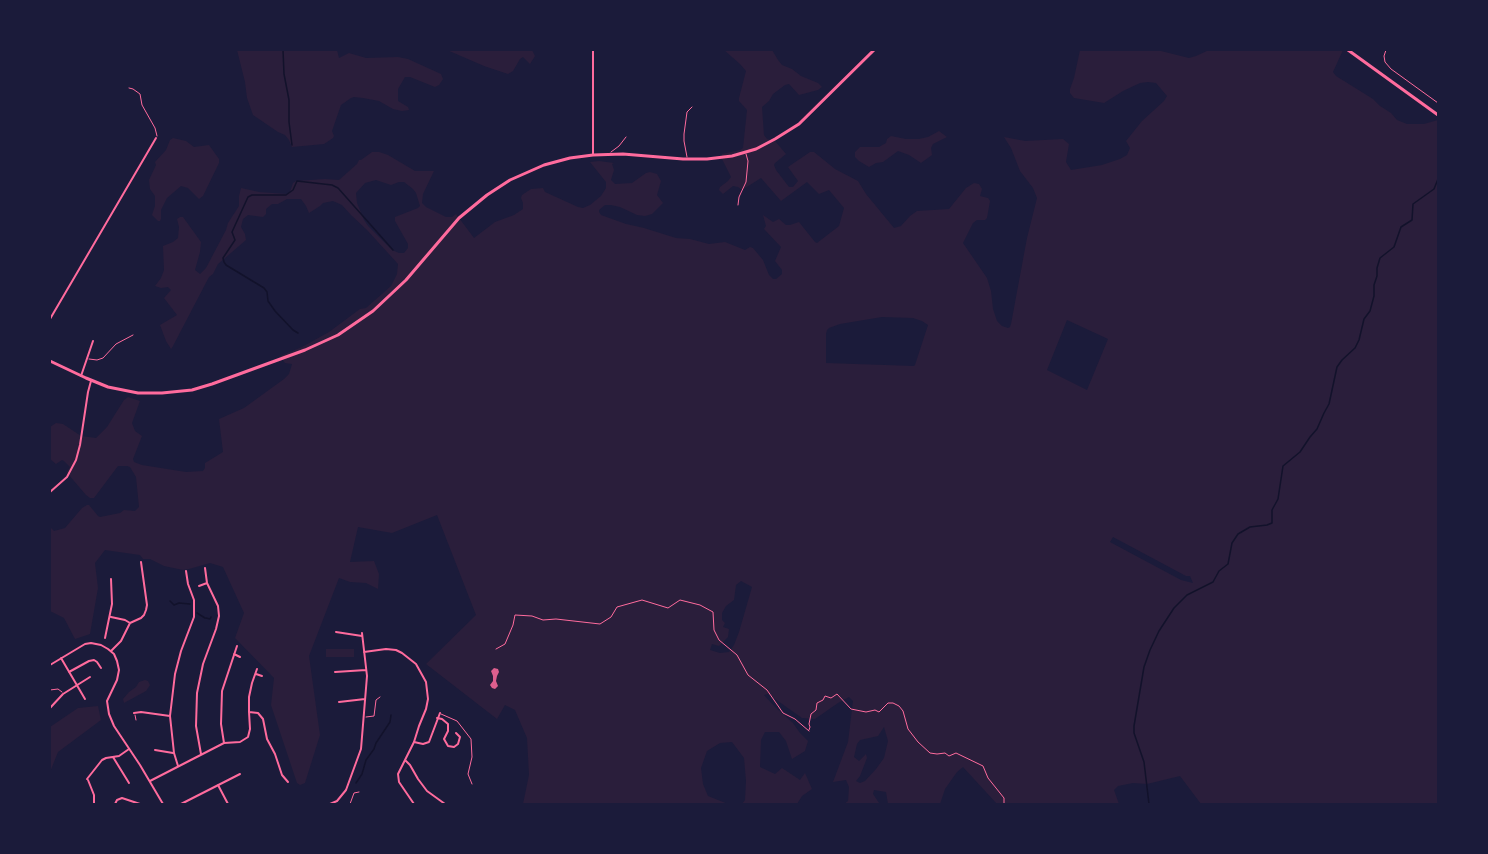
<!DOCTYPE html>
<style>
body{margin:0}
#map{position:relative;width:1488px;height:854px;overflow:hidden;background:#1b1b3a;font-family:"Golos Text",sans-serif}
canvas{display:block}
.frame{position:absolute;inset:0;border:51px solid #1b1b3a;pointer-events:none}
</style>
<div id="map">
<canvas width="1488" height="854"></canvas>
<div class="frame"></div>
</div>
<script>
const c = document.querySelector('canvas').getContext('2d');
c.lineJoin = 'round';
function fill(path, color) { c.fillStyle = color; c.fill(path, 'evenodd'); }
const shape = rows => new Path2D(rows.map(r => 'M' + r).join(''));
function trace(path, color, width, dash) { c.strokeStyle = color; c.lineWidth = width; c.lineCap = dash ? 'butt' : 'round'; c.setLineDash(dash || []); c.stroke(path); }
fill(shape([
 [237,50,337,50,339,58,349,53,366,58,398,57,408,59,441,74,443,79,439,85,435,87,410,77,405,77,398,89,398,101,408,107,409,110,402,111,393,109,379,101,363,98,354,97,351,98,341,105,332,131,334,136,333,138,324,144,292,147,289,140,285,135,278,132,253,115,247,98,245,82],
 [447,50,532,50,535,56,530,64,523,57,520,59,513,71,508,74,484,66],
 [724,50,772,50,778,60,782,65,792,69,801,76,818,83,822,87,818,90,799,95,789,84,785,85,773,94,769,101,762,107,764,135,767,139,775,141,786,154,775,163,774,165,776,170,789,187,793,187,798,181,788,167,810,152,814,152,835,169,858,181,866,194,894,228,901,226,910,216,917,211,949,209,966,188,974,183,979,184,982,189,980,196,988,198,990,201,987,218,985,220,977,220,973,223,963,243,987,278,991,291,993,309,997,321,1002,326,1008,328,1010,327,1011,324,1027,238,1037,198,1033,188,1020,171,1011,148,1004,137,1025,141,1063,139,1069,144,1066,162,1071,170,1102,165,1120,159,1127,155,1130,148,1126,141,1142,121,1164,101,1167,96,1156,83,1148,82,1140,83,1123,91,1104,103,1074,98,1070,93,1070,89,1074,78,1080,50,1157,50,1189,58,1196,56,1209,50,1343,50,1333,72,1336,76,1373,99,1380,106,1391,113,1397,120,1407,124,1424,124,1438,120,1438,804,1201,804,1180,776,1147,784,1133,783,1118,786,1114,790,1119,804,997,804,963,767,957,772,945,789,940,804,888,804,886,792,874,790,873,794,879,803,878,804,844,804,848,801,849,787,846,780,833,782,848,742,853,701,849,697,838,703,815,719,802,718,768,694,764,695,775,707,793,723,800,733,808,741,805,751,792,759,786,741,779,732,765,732,761,740,760,767,775,774,782,768,800,780,805,773,812,789,802,796,797,804,742,804,745,800,746,781,744,758,732,742,720,743,707,751,701,768,703,784,708,796,728,804,523,804,529,775,527,738,515,710,505,705,497,719,426,664,476,615,437,515,392,533,358,527,350,562,374,561,379,574,378,589,366,583,350,582,339,578,309,656,320,735,305,783,300,785,297,783,271,705,274,678,235,638,244,613,223,567,210,563,189,569,183,570,164,566,150,559,143,559,140,555,105,550,95,563,98,588,90,634,75,639,64,618,50,611,50,527,54,531,65,528,82,508,87,505,89,505,98,516,100,517,120,513,124,510,135,511,139,507,136,477,130,467,127,466,118,466,94,498,90,498,86,495,68,474,67,472,70,467,64,461,62,460,56,464,50,459,50,427,56,423,63,424,81,436,96,438,107,427,124,400,128,397,140,401,132,423,135,431,142,436,133,459,134,462,142,465,186,472,203,471,205,468,205,463,223,452,219,419,244,408,284,379,289,374,292,364,285,363,280,356,302,347,329,332,360,309,366,308,391,286,397,274,398,264,388,253,367,230,351,215,342,205,333,201,323,203,320,206,309,213,306,206,301,199,287,199,278,204,272,204,266,209,266,214,263,217,248,215,243,219,241,227,245,234,246,240,218,264,213,274,209,277,173,346,171,349,166,341,160,325,177,315,164,298,171,290,168,287,161,288,155,286,161,278,164,270,163,247,163,246,173,242,178,238,179,227,177,219,180,217,183,217,201,242,200,252,195,270,200,274,206,268,226,230,228,223,239,206,239,196,241,188,259,192,287,194,290,192,293,183,296,181,325,179,339,180,357,164,359,160,361,160,372,152,379,152,388,155,415,171,434,171,423,194,422,203,426,207,446,217,452,217,456,214,474,238,495,222,514,215,523,209,523,203,521,198,522,195,531,189,543,188,545,192,578,207,583,208,590,205,601,196,606,188,606,182,590,162,599,161,614,163,612,164,614,170,611,180,615,184,632,183,646,173,650,172,657,174,661,181,657,195,663,203,652,214,645,216,637,215,620,207,611,205,605,205,599,210,599,212,601,215,626,224,644,228,676,238,690,239,709,244,725,242,745,250,750,247,753,248,763,260,769,275,773,279,776,279,782,274,782,270,775,261,781,247,764,229,766,226,763,215,773,222,779,219,786,225,790,225,799,222,815,242,817,243,839,226,844,208,829,190,819,194,807,182,781,201,761,178,742,190,738,187,733,186,723,194,719,190,720,187,728,181,731,177,722,159,722,154,740,150,743,148,747,110,739,101,739,98,746,71,740,64],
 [376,180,391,185,399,182,404,182,413,189,416,193,420,206,418,208,395,217,395,221,408,244,408,248,404,253,399,253,392,250,368,226,364,220,357,203,356,193,365,183],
 [882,317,913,318,922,321,928,325,915,365,914,366,826,363,826,334,827,330,829,328,840,324],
 [1067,320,1108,339,1087,390,1047,370],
 [1113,537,1186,576,1190,576,1193,583,1181,580,1110,542],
 [741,581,752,587,739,632,734,645,729,652,720,653,710,650,712,644,719,646,728,637,729,629,723,627,725,623,722,620,722,613,726,606,734,600,736,585],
 [884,727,888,741,884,758,876,769,865,781,860,783,856,781,860,776,867,758,866,754,859,761,854,757,857,744,860,740,878,736],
 [939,131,947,137,933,144,931,148,932,155,921,163,909,155,898,151,883,162,876,163,869,167,859,161,855,157,855,152,860,147,879,147,886,143,887,139,891,136,906,139,919,139,928,137],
 [173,138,186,141,194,147,209,145,219,159,219,163,203,196,199,199,188,188,181,186,167,198,161,210,161,219,160,221,158,221,152,215,155,206,155,196,150,189,149,180,156,165,155,162,166,150,170,140],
 [326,649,354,649,354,657,326,657],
 [145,680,148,681,150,685,146,691,124,703,123,699,129,692,136,687,139,682],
 [98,706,101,720,58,752,50,772,50,727,78,708]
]), '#2a1e3b');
trace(shape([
 [283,50,284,74,289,100,289,122,292,145],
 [298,333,293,330,275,311,268,301,267,292,264,288,226,265,224,262,223,258,235,240,232,232,248,197,252,195,286,195,293,190,297,181,332,185,338,188,393,250],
 [170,601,174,605,179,603,190,604],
 [197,613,205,618],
 [206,618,210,619,211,617],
 [356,783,362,774,366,760,374,749,376,743,390,722,391,715],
 [1149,804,1144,762,1134,733,1134,726,1144,667,1150,650,1159,631,1174,608,1187,595,1213,582,1219,571,1228,564,1232,543,1238,534,1250,527,1267,525,1272,523,1272,510,1278,499,1283,466,1300,452,1310,437,1317,429,1324,413,1329,404,1337,367,1342,360,1355,348,1359,340,1364,319,1370,311,1374,296,1374,285,1377,276,1377,268,1380,258,1394,247,1401,227,1412,220,1413,204,1434,189,1438,179]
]), '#12122b', 1.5);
fill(shape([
 [494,668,498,669,499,672,497,676,496,681,498,686,495,689,492,688,490,685,493,681,493,676,491,671]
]), '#dd5f8e');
trace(shape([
 [496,649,505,644,513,625,515,615,532,616,543,620,556,619,600,624,611,617,617,607,642,600,668,608,680,600,700,605,713,612,714,630,719,640,737,655,748,675,767,690,783,713,795,719,809,731],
 [809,730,810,727,809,724,811,714,816,710,817,703,823,700,825,696,831,698,837,694,851,709,866,712,875,710,879,712,888,703,893,703,899,706,903,711,908,729,918,742,930,753,937,754,945,753,949,756,956,753,983,766,988,778,1004,798,1004,804]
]), '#ff6b9d', 1);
trace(shape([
 [1386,50,1384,56,1385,62,1391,69,1438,103],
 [129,88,133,89,140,94,142,105,155,128,157,136],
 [611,152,619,146,626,137],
 [687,157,684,141,684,134,687,112,692,107],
 [738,205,739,197,746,182,748,161,746,154],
 [89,359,97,360,103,358,116,344,133,335],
 [50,690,58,689,62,692],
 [441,714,457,721,471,739,472,757,468,774,472,784],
 [135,715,136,720],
 [366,717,374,716,376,700,380,697],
 [350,804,354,793,359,792]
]), '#ff6b9d', 1);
trace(shape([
 [593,155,593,50],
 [50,319,156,138],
 [81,376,93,341],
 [50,492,67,477,76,460,80,445,88,392,91,381],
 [199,586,207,583],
 [130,623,141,618,144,615,146,610,147,605,141,562],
 [336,632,362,636],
 [105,638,112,604,111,579],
 [111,651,121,641,130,623,125,620,111,617],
 [364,652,386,649,396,650,402,653,416,664,426,682,428,699,426,709,419,726,414,742,398,774,399,782,414,804],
 [234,654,240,657],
 [61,658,85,699],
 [50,665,85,644,91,643,101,645,108,649,114,654,117,661,119,670,117,680,107,701,109,714,114,726,140,765,163,804],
 [69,672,89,661,94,660,97,662,101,668],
 [335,672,366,670],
 [256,674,262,676],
 [339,702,365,699],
 [50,708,63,694,90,677],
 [249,712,258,713,263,719,267,739,275,754,282,775,288,782],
 [134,713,141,712,170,716],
 [437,718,442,719,448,724,448,731,444,739,448,746,454,747,458,744,460,737,456,733],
 [414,742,423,744,429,742,440,713],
 [224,743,221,724,222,691,237,646],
 [155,750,173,753],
 [201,754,196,726,197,693,203,664,216,629,219,616,218,606,207,583,205,568],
 [113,757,129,783],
 [405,760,410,765,418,779,427,791,445,804],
 [178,766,174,753,170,716,175,674,181,651,194,617,194,600,188,584,186,571],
 [87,779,102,760,106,758,119,756,129,749],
 [88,780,94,795,94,804],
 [150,781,224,743,240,742,248,737,250,729,249,712,249,697,252,683,257,669],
 [218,785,228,804],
 [115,804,117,800,122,798,140,804],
 [181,804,240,774],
 [330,804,337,801,346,790,361,749,367,676,362,633]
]), '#ff6b9d', 2);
trace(shape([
 [1348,50,1438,115],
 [50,361,86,378,108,387,138,393,162,393,192,390,212,384,305,350,338,335,373,311,406,280,459,218,487,195,510,180,544,165,570,158,593,155,623,154,683,159,707,159,732,156,756,149,775,139,799,124,874,50]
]), '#ff6b9d', 3);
</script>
